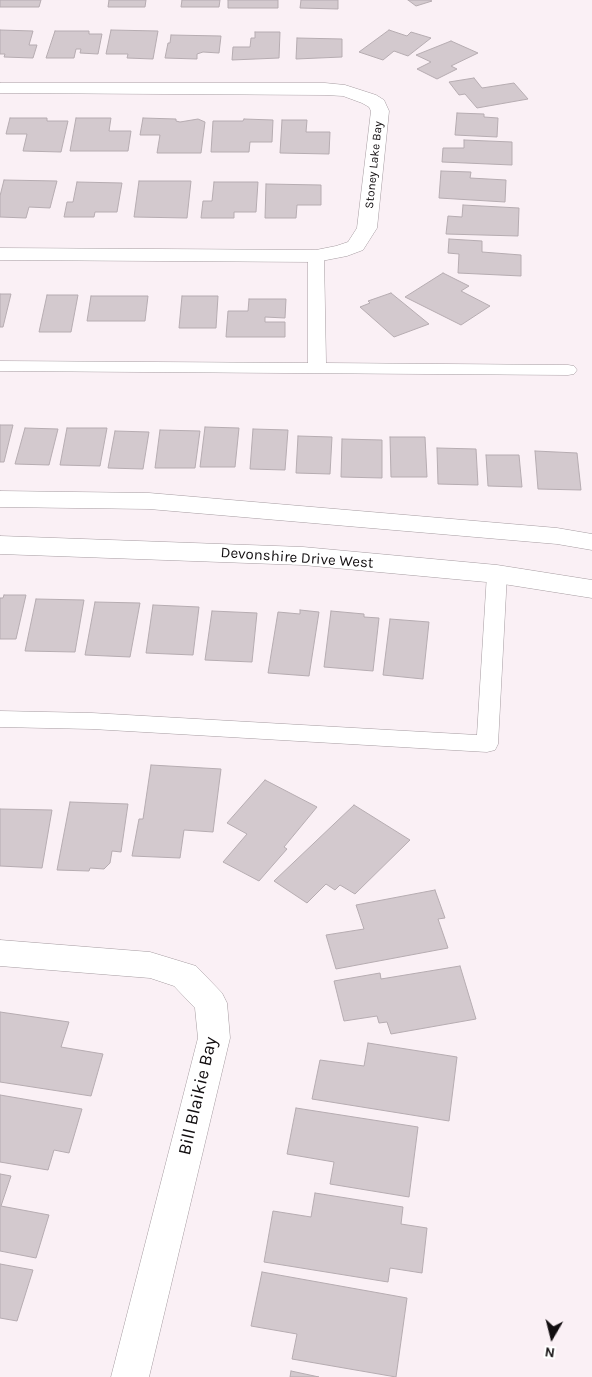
<!DOCTYPE html>
<style>
body{margin:0}
#map{position:relative;width:592px;height:1377px;overflow:hidden;background:#faf0f5;font-family:Karla,sans-serif}
canvas{display:block}
.north{position:absolute;left:527px;top:1312px;width:50px;height:50px;-webkit-text-stroke:4px #fff;paint-order:stroke;rotate:188deg;font-size:14px;font-weight:700;line-height:20px;text-align:center;color:#120e10}
.north::after{content:'';display:block;margin:auto;width:18px;height:22px;background:#120e10;clip-path:polygon(50% 0,100% 100%,50% 72%,0 100%)}
</style>
<div id="map">
<canvas width="592" height="1377"></canvas>
<div class="north">N</div>
</div>
<script>
const c = document.querySelector('canvas').getContext('2d');
c.lineJoin = 'round';
function fill(path, color) { c.fillStyle = color; c.fill(path, 'evenodd'); }
const shape = rows => new Path2D(rows.map(r => 'M' + r).join(''));
function trace(path, color, width, dash) { c.strokeStyle = color; c.lineWidth = width; c.lineCap = dash ? 'butt' : 'round'; c.setLineDash(dash || []); c.stroke(path); }
function label(font, color, halo, rows, align = 'center') {
  c.font = font + ' Karla,sans-serif'; c.lineWidth = 4; c.setLineDash([]); c.textBaseline = 'middle'; c.strokeStyle = halo; c.fillStyle = color; for (const [text, x, y, turn = 0] of rows) {
    c.save(); c.translate(x, y); c.rotate((+turn || 0) * Math.PI / 180); c.textAlign = isNaN(turn) ? turn : align; if (halo) c.strokeText(text, 0, 0); c.fillText(text, 0, 0); c.restore();
  }
}
const building = shape([
 [0,0,41,0,39,7,0,7,0,0],
 [109,0,146,0,145,7,108,7,109,0],
 [182,0,220,0,219,7,181,7,182,0],
 [228,0,278,0,278,8,228,8,228,0],
 [301,0,338,0,338,9,300,8,301,0],
 [408,0,430,0,432,1,416,6,408,0],
 [0,30,33,31,29,45,37,45,33,58,4,57,5,54,0,54,0,30],
 [111,30,158,31,153,59,127,58,128,54,106,54,111,30],
 [389,30,407,36,411,32,431,38,408,56,394,51,383,60,359,52,389,30],
 [55,31,89,31,89,34,102,34,98,54,80,53,81,49,76,49,74,58,46,58,55,31],
 [255,32,280,32,279,58,232,60,233,47,250,47,251,38,255,38,255,32],
 [171,35,221,36,219,53,203,52,197,54,197,59,165,58,168,43,170,43,171,35],
 [297,38,342,39,342,57,296,59,297,38],
 [451,41,478,53,451,66,457,69,437,79,417,69,431,62,416,55,451,41],
 [474,78,482,88,514,83,528,99,477,108,465,94,459,95,449,82,474,78],
 [457,113,484,114,484,117,498,118,497,137,455,135,457,113],
 [10,118,47,118,47,121,68,121,61,152,23,151,27,134,6,134,10,118],
 [76,118,111,118,109,131,131,131,128,151,70,151,76,118],
 [143,118,176,119,176,121,180,122,198,119,205,122,201,153,157,153,160,135,140,135,143,118],
 [244,119,273,120,272,142,250,142,249,152,211,152,213,121,243,121,244,119],
 [282,120,307,120,306,132,330,132,329,154,280,153,282,120],
 [464,140,512,142,512,165,442,162,443,148,464,148,464,140],
 [441,171,471,172,470,178,506,180,505,202,439,198,441,171],
 [4,180,57,181,50,208,29,207,26,218,0,217,0,196,4,180],
 [139,181,191,181,187,218,134,217,139,181],
 [77,182,122,183,117,212,95,212,94,217,64,217,67,202,73,202,77,182],
 [214,182,258,182,256,212,234,212,234,218,201,218,203,201,212,201,214,182],
 [266,184,321,185,321,205,297,205,296,218,265,218,266,184],
 [463,205,519,208,518,236,446,234,448,216,462,217,463,205],
 [449,239,482,241,482,252,521,255,521,276,458,273,459,254,448,253,449,239],
 [443,273,469,286,461,291,490,306,461,325,405,297,443,273],
 [391,293,429,324,394,337,360,307,370,303,368,301,391,293],
 [0,294,11,294,3,327,0,327,0,294],
 [47,295,78,295,71,332,39,332,47,295],
 [91,296,148,296,145,321,87,321,91,296],
 [182,296,218,296,216,328,179,328,182,296],
 [249,299,286,299,285,318,265,317,265,322,285,322,285,337,226,337,228,311,248,311,249,299],
 [0,425,13,425,4,462,0,462,0,425],
 [205,427,239,428,235,467,200,467,205,427],
 [25,428,58,429,49,465,15,464,25,428],
 [67,428,107,428,100,466,60,465,67,428],
 [253,429,288,430,285,470,250,469,253,429],
 [160,430,200,431,195,468,155,468,160,430],
 [115,431,149,432,143,469,108,468,115,431],
 [298,436,332,437,330,474,296,473,298,436],
 [390,437,425,437,427,477,391,477,390,437],
 [342,439,382,440,382,478,341,477,342,439],
 [437,448,476,449,478,485,438,484,437,448],
 [535,451,577,453,581,490,538,489,535,451],
 [486,455,519,455,522,487,488,486,486,455],
 [4,595,26,595,16,639,0,639,0,598,3,598,4,595],
 [36,599,84,600,75,652,25,651,36,599],
 [95,602,140,603,130,657,85,655,95,602],
 [153,605,199,607,193,655,146,653,153,605],
 [300,610,319,612,309,676,268,673,278,612,300,614,300,610],
 [212,611,257,613,252,662,205,660,212,611],
 [331,611,364,614,364,617,379,618,373,671,324,667,331,611],
 [390,619,429,622,423,679,383,675,390,619],
 [151,765,221,769,213,832,184,830,180,858,132,856,139,819,143,819,151,765],
 [265,780,317,807,284,847,287,849,259,881,223,862,247,834,227,823,265,780],
 [70,802,128,804,121,852,112,851,110,863,104,869,90,868,89,871,57,870,70,802],
 [354,805,410,840,355,894,340,885,335,890,326,884,307,903,274,881,354,805],
 [0,809,52,810,42,868,0,866,0,809],
 [435,890,445,918,438,919,448,948,336,969,326,935,364,929,356,905,435,890],
 [460,966,476,1019,391,1034,387,1022,379,1023,377,1016,344,1021,334,981,380,973,381,979,460,966],
 [0,1012,69,1022,61,1047,103,1054,91,1096,0,1082,0,1012],
 [368,1043,457,1057,449,1121,312,1099,320,1060,364,1066,368,1043],
 [0,1095,82,1109,69,1153,54,1150,48,1170,0,1162,0,1095],
 [296,1108,418,1127,409,1197,330,1184,334,1162,287,1154,296,1108],
 [0,1174,11,1176,1,1206,49,1215,36,1258,0,1251,0,1174],
 [315,1193,403,1207,401,1224,427,1228,422,1273,390,1268,388,1282,264,1262,273,1211,311,1217,315,1193],
 [0,1264,33,1270,17,1321,0,1318,0,1264],
 [262,1272,407,1298,396,1377,292,1359,297,1334,251,1326,262,1272],
 [291,1371,319,1377,290,1377,291,1371]
]);
fill(building, '#d3c9ce');
trace(building, '#b6acb1', 1);
const lane = shape([
 [316,251,322,253,324,256,326,363,568,365,574,366,577,370,574,374,568,375,0,371,0,361,308,363,308,256,310,253,316,251],
 [497,567,504,569,507,574,498,744,495,750,487,752,92,729,0,727,0,711,92,713,477,735,487,574,490,569,497,567]
]);
const street = shape([
 [0,83,325,83,345,85,376,95,384,100,389,111,377,228,363,250,347,256,316,262,0,260,0,248,316,250,336,246,348,242,357,228,371,111,369,107,362,103,343,96,325,95,0,93,0,83],
 [0,940,150,952,196,966,222,993,227,1003,230,1038,149,1377,111,1377,198,1038,195,1008,174,986,150,978,0,966,0,940]
]);
const secondary = shape([
 [0,491,149,493,557,528,592,534,592,550,557,544,149,509,0,507,0,491],
 [0,536,303,547,497,565,592,580,592,598,497,583,303,565,0,554,0,536]
]);
trace(lane, '#a69ca1', 1);
trace(street, '#a69ca1', 1);
trace(secondary, '#a69ca1', 1);
fill(lane, '#fff');
fill(street, '#fff');
fill(secondary, '#fff');
label('12px', '#120e10', '#fff', [
 ["Stoney Lake Bay",374,165,-84]
]);
label('15px', '#120e10', '#fff', [
 ["Devonshire Drive West",297,558,4]
]);
label('18px', '#120e10', '#fff', [
 ["Bill Blaikie Bay",198,1096,-77]
]);
</script>
